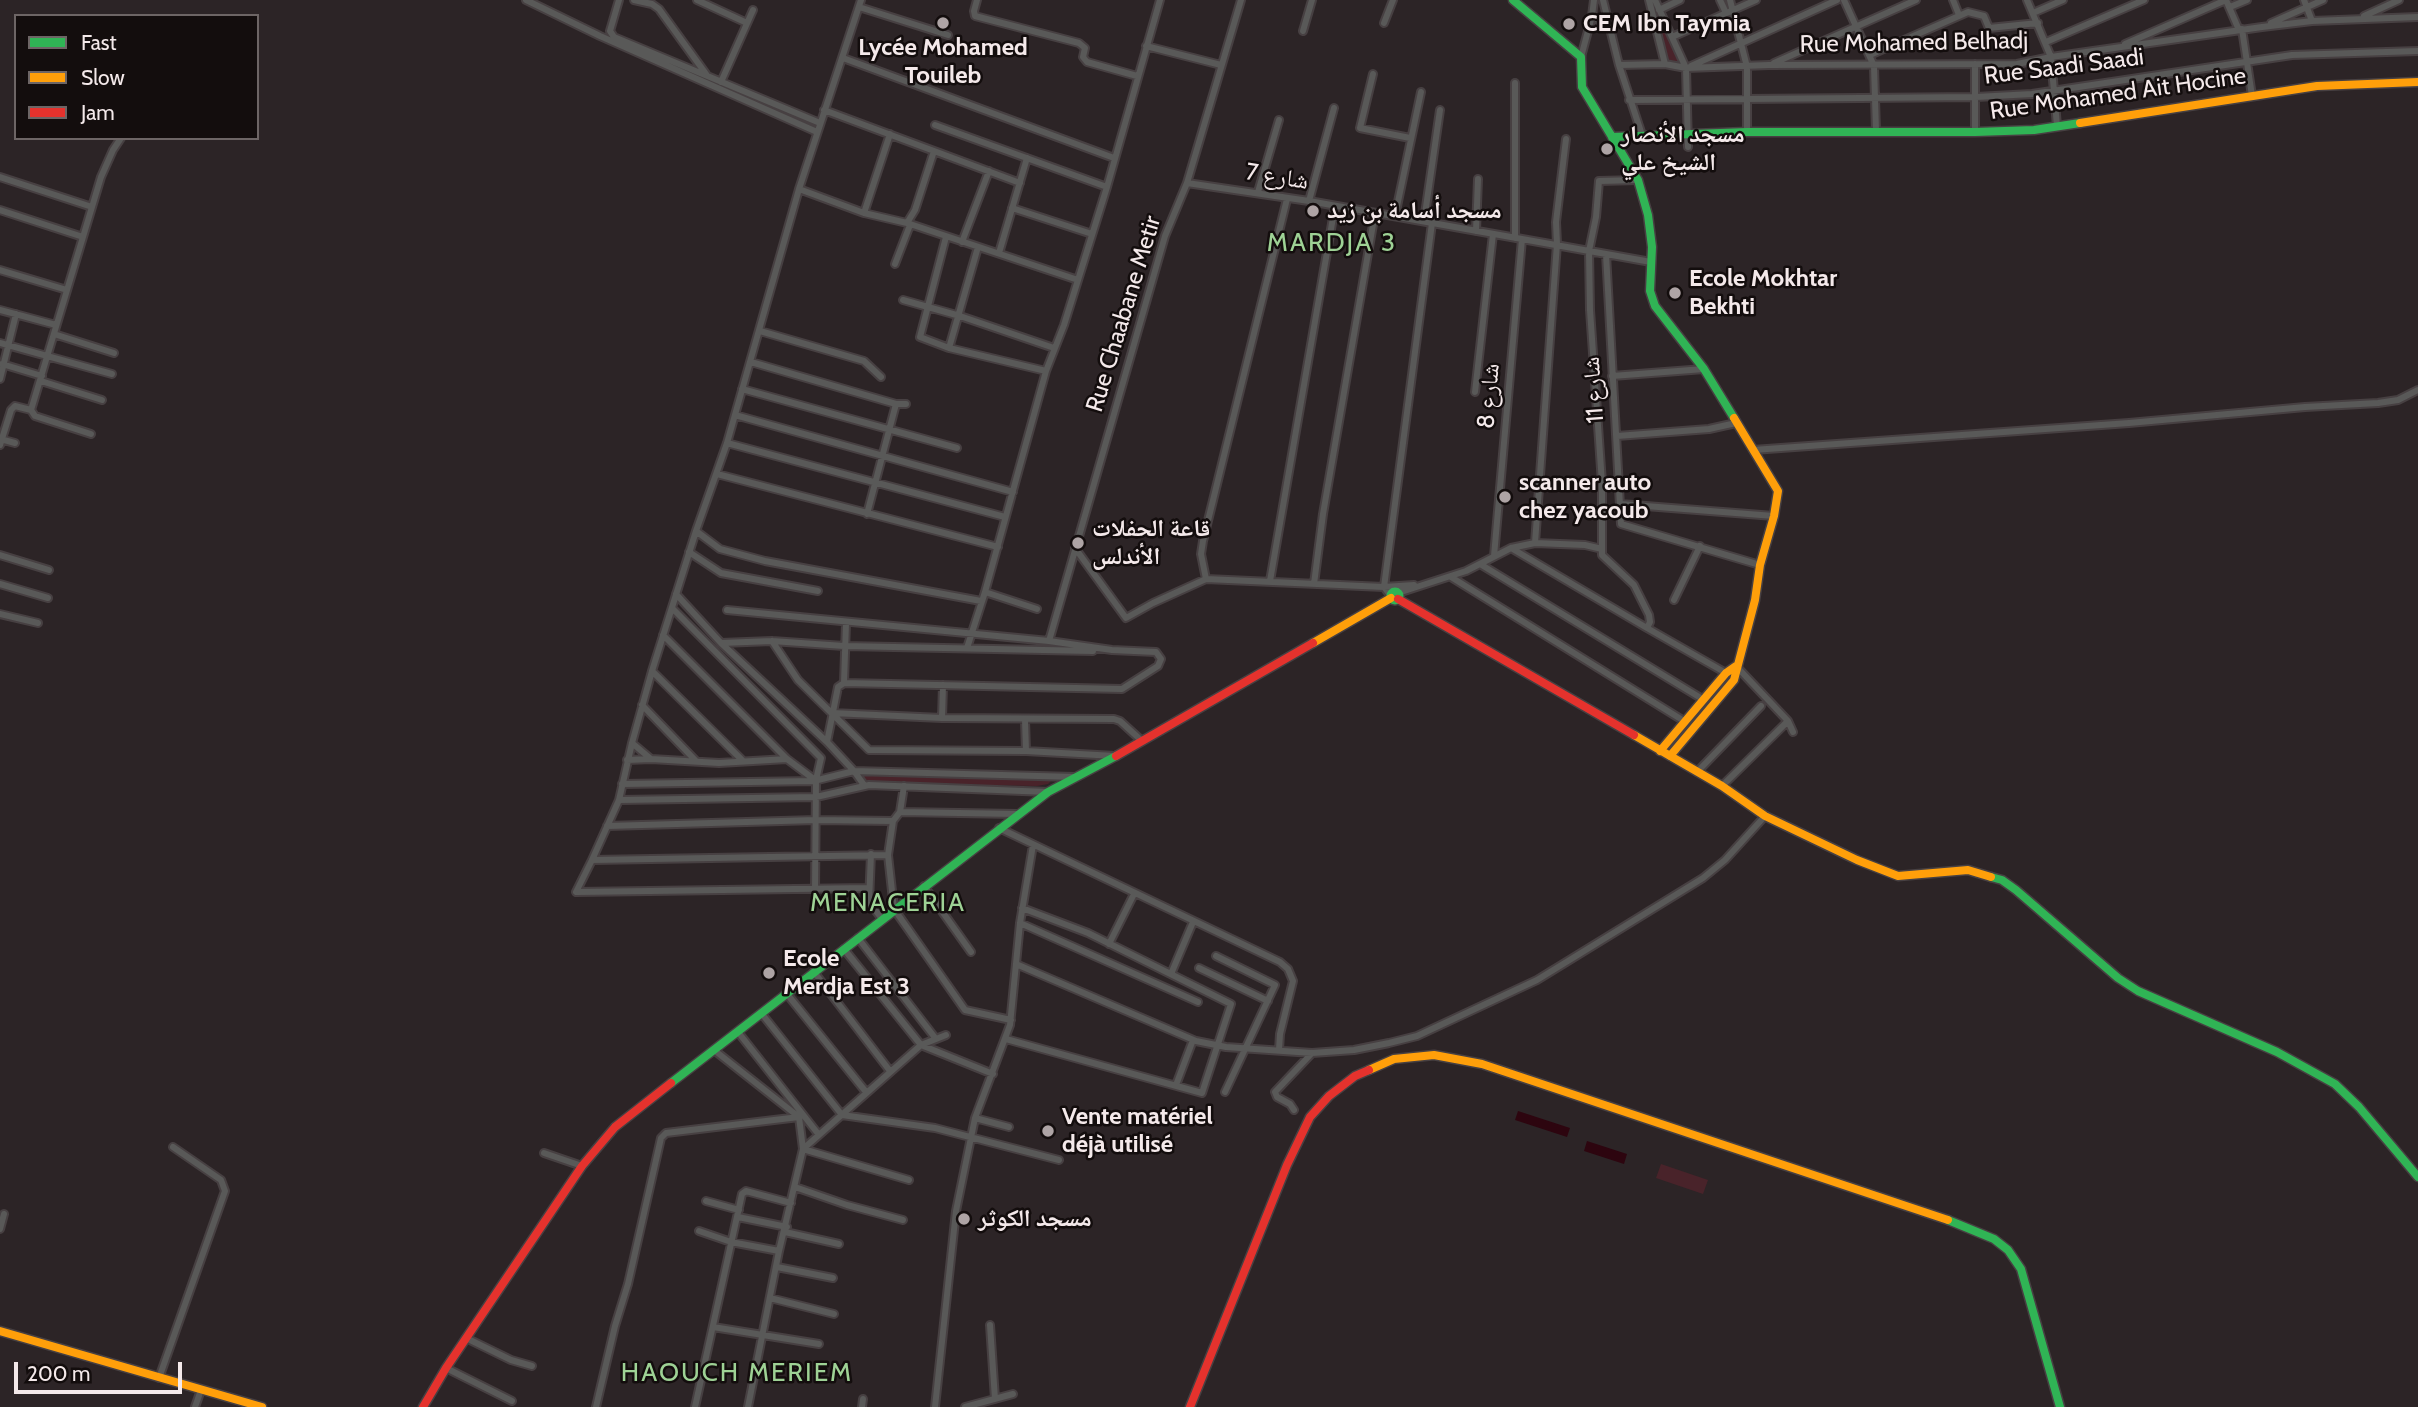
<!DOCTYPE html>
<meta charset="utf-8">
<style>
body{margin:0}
#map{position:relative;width:2418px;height:1407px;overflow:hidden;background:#2c2426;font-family:Cabin,sans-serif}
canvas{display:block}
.legend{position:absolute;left:14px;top:14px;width:245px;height:126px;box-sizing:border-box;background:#130d0d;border:2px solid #6d6565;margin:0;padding:9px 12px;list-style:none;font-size:21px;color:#f4e9ea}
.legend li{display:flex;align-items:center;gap:14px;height:35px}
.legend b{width:35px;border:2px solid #6d6565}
.scale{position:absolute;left:14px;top:1362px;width:168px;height:32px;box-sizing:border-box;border:4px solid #f4e9ea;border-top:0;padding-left:9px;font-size:21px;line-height:24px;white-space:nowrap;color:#f4e9ea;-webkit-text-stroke:5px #130d0d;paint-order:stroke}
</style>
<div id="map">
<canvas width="2418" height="1407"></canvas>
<ul class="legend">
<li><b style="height:9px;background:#30b455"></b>Fast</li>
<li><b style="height:9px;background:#ff9f0a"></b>Slow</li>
<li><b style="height:9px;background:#e5322d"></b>Jam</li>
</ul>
<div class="scale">200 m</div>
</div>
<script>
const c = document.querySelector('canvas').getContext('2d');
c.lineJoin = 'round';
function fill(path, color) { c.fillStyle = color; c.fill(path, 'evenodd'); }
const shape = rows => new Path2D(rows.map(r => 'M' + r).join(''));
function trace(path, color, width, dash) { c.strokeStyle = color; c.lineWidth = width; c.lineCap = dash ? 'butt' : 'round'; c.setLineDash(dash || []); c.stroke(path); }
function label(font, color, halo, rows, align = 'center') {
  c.font = font + ' Cabin,"Noto Naskh Arabic",sans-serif'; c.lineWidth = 5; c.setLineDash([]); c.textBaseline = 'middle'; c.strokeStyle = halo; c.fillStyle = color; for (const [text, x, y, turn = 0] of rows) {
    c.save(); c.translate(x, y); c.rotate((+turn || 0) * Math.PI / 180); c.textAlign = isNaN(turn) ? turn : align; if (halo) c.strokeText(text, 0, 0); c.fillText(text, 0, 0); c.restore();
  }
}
fill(shape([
 [1652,1,1654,2,1679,62,1667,61],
 [862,774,1054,778,1048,784,1037,786,869,783,865,782],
 [1661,1164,1708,1180,1703,1194,1656,1178]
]), '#49232a');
fill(shape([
 [1518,1111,1570,1128,1567,1137,1515,1120],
 [1587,1141,1627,1154,1624,1164,1584,1151]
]), '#2d050f');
const street = shape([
 [526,0,600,36,817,132],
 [619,0,610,31,614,37,820,123],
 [634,0,652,4,659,9,706,74],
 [697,0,747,23],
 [861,0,799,189,727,443,696,531,652,671,632,743,619,800,592,860,576,892,868,888],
 [977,0,974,11,975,16,1079,43,1085,48,1083,57,1087,62,1137,76],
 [1603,0,1619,65,1642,135],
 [1649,0,1665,64],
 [1655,0,1686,68,1688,147],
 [1720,0,1726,13],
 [1730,0,1747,67,1747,132],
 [1844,0,1874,66,1876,131],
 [1953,0,1959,15],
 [2027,0,2051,57,2057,126],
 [2226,0,2239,30],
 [2304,0,2312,21],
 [859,7,948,35],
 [2230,7,2247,0],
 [1659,10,1680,0],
 [2033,13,2063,0],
 [1592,16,1610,27],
 [2364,16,2399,0],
 [1384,23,1393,0],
 [2271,23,2323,0],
 [2242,29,2252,96],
 [1303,31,1312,0],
 [1672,37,1756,0],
 [2046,42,2144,0],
 [2125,44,2226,0],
 [1146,46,1221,65],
 [1870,55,1968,12,1984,16,1989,28,2038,23],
 [1581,57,1592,16,1594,0],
 [843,58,1114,158],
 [1774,63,1916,0],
 [1619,65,1665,64,1686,68,1769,65,2017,64,2051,57,2262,27,2312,21,2418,17],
 [1691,66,1837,0],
 [1373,74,1360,128,1410,138],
 [721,82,753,10],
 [1515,83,1515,238],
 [1629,100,1976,97,2032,94,2292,55,2418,51],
 [824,110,1020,183],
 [935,125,1107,187],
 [1975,132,1975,64],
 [0,177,92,207],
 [1187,183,1309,201,1651,262],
 [799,189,864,213,907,223,1078,280],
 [1258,192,1279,120],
 [1309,201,1334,108],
 [1012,208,1092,234],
 [0,210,83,237],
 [864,213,890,134],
 [1395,216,1421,92],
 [1424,221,1440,110],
 [907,223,915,210,934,151],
 [1476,231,1478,179],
 [946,237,920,337,949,348,1046,371],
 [962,242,989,171],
 [999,253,1027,158],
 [1606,254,1621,524,1760,565],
 [895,264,910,225],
 [0,270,67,290],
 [903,300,960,316,1054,348],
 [0,310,56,325],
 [760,331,864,361,881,377],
 [54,334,114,353],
 [0,343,112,374],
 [949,348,978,247],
 [751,362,896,404,906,404],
 [2,364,42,376],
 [1612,376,1704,369],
 [0,379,16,314],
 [41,381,102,400],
 [742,389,957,448],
 [1475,392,1493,234],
 [31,410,101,177,113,150,121,138],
 [735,415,1013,492],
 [1617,436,1709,429,1736,423],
 [0,439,15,443],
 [727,443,1005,517],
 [0,445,11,410,15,406,31,410,35,416,91,434],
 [1753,450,2129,423,2305,407,2378,403,2398,400,2418,390],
 [717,474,998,547],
 [1620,504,1774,516],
 [867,514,896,404],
 [696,531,720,549,765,561,981,601],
 [1535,543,1557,244,1556,222,1566,139],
 [1075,548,1126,618,1153,603,1206,579,1384,587,1414,585],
 [1511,548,1647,628],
 [1602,549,1602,483,1590,310,1589,251,1596,217,1599,181,1638,180],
 [689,552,721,573,818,591],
 [0,555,49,570],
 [1494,556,1522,239],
 [1480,564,1704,700],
 [1451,577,1684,721],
 [1206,579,1201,554,1203,541,1287,199],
 [1270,581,1335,206],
 [0,584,48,598],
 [1314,584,1323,514,1375,213],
 [985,592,1037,609],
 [1398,593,1466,571,1511,548,1535,543,1585,545,1602,549,1602,555,1634,585,1649,615,1650,622,1647,628,1726,673],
 [676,594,721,643,827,742,854,771,864,785],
 [1390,595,1384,587,1432,223],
 [1674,600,1700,546],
 [672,608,821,758,816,780,815,890],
 [727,610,1049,641,1112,650,1156,652,1161,659,1158,666,1122,689,844,683],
 [0,614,38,623],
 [663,635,787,759,815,780],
 [772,641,798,680,869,750,1026,751,1115,756],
 [1049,641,1165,236,1187,183,1241,0],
 [721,643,772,641,844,646,1093,651],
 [967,648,985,592,1046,371,1064,325,1107,187,1160,0],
 [1736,666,1788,721,1793,732],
 [652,671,743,761],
 [642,705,696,761],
 [832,713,942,718,1114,719,1120,721,1142,741],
 [942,718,943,685],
 [1025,720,1026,751],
 [827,742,838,687,844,683,846,623],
 [632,743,651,759],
 [627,760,651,759,719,763,787,759],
 [1697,772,1761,706],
 [622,784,814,781,854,771,1075,777],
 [1722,786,1788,721],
 [619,800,816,797,869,785,1048,792],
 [900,812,1018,814],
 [607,826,816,820,893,821],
 [999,828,1280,962,1288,969,1293,981,1280,1034,1279,1050],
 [871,854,869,902,882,919],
 [888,855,894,909,965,1010,1011,1020],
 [592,860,888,855,893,821,900,812,904,786],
 [924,886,971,952],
 [1020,923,1198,1002],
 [858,938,936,1039],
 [1109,944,1134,894],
 [844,949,921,1045,993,1074],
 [1216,956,1275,985,1225,1092],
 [1016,964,1196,1041,1226,1047,1312,1053,1354,1050,1389,1043,1417,1036,1537,980,1703,878,1725,860,1765,816],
 [1199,968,1268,1001],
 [814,972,890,1071],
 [1171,974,1193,922],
 [787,994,866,1092],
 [762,1014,842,1115,935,1128,1059,1160],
 [738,1032,819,1135],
 [1006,1039,1202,1093,1231,1004,1088,933,1022,908],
 [714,1050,799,1117,803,1149,921,1045,946,1035],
 [1176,1085,1193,1040],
 [1294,1110,1290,1104,1277,1097,1275,1092,1312,1053],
 [975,1118,1009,1127],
 [544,1153,582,1166],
 [795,1187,847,1205,903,1220],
 [706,1201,739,1210],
 [738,1217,787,1227],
 [0,1229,4,1214],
 [699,1231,731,1242,779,1251],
 [785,1232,839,1244],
 [777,1267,833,1278],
 [770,1298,834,1314],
 [990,1325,995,1399],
 [713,1327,819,1344],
 [466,1338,511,1360,532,1366],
 [446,1368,512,1401],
 [159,1378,225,1191,221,1180,173,1147],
 [195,1407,201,1390],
 [596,1407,615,1326,628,1284,661,1138,666,1133,799,1117],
 [695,1407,742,1194,746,1191,791,1203],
 [748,1407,779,1251,803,1149,909,1180],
 [862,1407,863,1399],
 [935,1407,956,1211,975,1118,1010,1025,1020,923,1033,845],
 [965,1407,1013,1394]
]);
const fast = shape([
 [1513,0,1581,57,1582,87,1638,180,1648,215,1652,247,1650,291,1655,306,1704,369,1734,418],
 [1612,137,1747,132,1975,132,2034,130,2080,123],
 '1390.5 596a4.5 4.5 0 1 1 9 0a4.5 4.5 0 1 1-9 0Z',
 [1991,877,2002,880,2016,890,2118,978,2138,991,2277,1052,2335,1084,2359,1107,2418,1177],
 [671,1083,1048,792,1116,756],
 [1948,1220,1994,1239,2008,1250,2021,1269,2060,1407]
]);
const slow = shape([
 [2080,123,2317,86,2418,82],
 [1313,643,1391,598],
 [1634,735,1722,786,1765,816,1857,860,1898,876,1968,870,1991,877],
 [1660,751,1726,673,1736,666],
 [1670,756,1734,680,1755,600,1760,565,1774,516,1778,491,1734,418],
 [1369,1070,1394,1059,1434,1055,1482,1064,1948,1220],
 [0,1331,262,1407]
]);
const jam = shape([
 [1398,599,1634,735],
 [1116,756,1313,643],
 [423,1407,446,1368,582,1166,615,1127,671,1083],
 [1190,1407,1287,1165,1310,1117,1329,1096,1355,1076,1369,1070]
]);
trace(street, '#474042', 10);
trace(fast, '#474042', 11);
trace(slow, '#474042', 11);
trace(jam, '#474042', 11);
trace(street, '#595958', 6);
trace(fast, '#30b455', 8);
trace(slow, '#ff9f0a', 8);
trace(jam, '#e5322d', 8);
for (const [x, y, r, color] of [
 [943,23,7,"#aea4a5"],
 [1569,24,7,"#aea4a5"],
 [1607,149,7,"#aea4a5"],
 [1313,211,7,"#aea4a5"],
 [1675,293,7,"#aea4a5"],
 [1505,497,7,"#aea4a5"],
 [1078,543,7,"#aea4a5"],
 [769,973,7,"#aea4a5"],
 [1048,1131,7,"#aea4a5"],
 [964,1219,7,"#aea4a5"]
]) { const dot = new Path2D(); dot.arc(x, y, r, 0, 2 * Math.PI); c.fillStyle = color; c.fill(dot); trace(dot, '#130d0d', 2.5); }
label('bold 24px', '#f4e9ea', '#130d0d', [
 ["CEM Ibn Taymia",1583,24],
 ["Lycée Mohamed",943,48,"center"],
 ["Touileb",943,76,"center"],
 ["مسجد الأنصار",1621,135],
 ["الشيخ علي",1621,163],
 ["مسجد أسامة بن زيد",1327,211],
 ["Ecole Mokhtar",1689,279],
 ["Bekhti",1689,307],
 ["scanner auto",1519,483],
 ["chez yacoub",1519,511],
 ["قاعة الحفلات",1092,529],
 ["الأندلس",1092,557],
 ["Ecole",783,959],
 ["Merdja Est 3",783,987],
 ["Vente matériel",1062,1117],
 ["déjà utilisé",1062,1145],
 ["مسجد الكوثر",978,1219]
], 'left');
label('24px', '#f4e9ea', '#130d0d', [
 ["Rue Mohamed Belhadj",1914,43,-1],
 ["Rue Saadi Saadi",2064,67,-7],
 ["Rue Mohamed Ait Hocine",2118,94,-8],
 ["شارع 7",1277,177,9],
 ["Rue Chaabane Metir",1124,314,-73],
 ["شارع 11",1594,390,-94],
 ["شارع 8",1489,396,-85]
]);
c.letterSpacing = '2px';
label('26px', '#9ed295', '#130d0d', [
 ["MARDJA 3",1332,243],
 ["MENACERIA",888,903],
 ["HAOUCH MERIEM",737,1373]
]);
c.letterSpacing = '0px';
</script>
